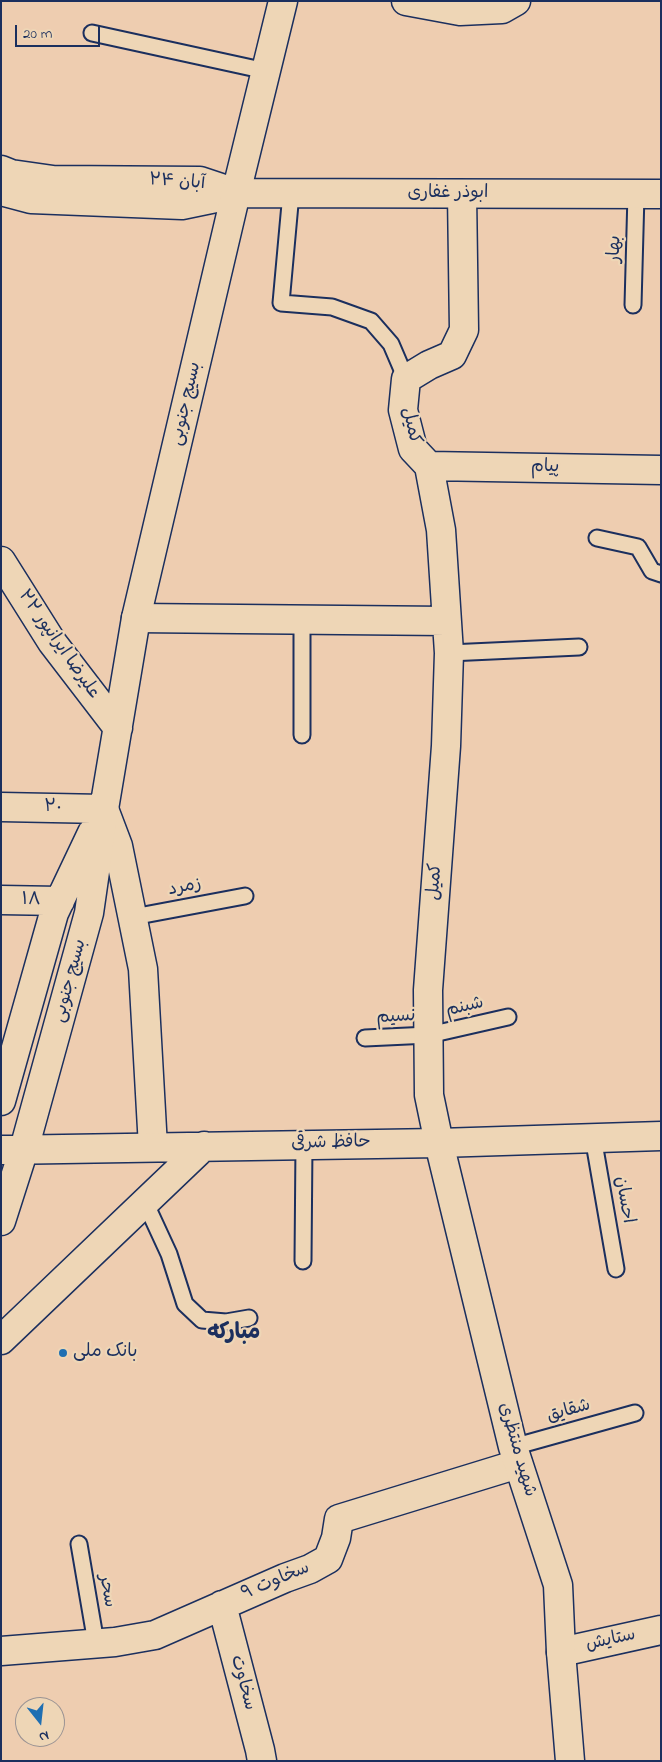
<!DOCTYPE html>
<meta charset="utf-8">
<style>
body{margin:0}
#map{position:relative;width:662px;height:1762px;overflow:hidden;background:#eecdb0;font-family:"Indie Flower",sans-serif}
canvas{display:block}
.frame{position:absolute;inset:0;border:2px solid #1b2f5e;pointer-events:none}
.north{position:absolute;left:15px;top:1697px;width:50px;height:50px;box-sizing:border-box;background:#eed6b6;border:1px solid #9a9393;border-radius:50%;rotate:164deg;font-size:14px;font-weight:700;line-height:20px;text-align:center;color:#1b2f5e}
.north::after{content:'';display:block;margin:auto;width:18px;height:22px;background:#1f6fb2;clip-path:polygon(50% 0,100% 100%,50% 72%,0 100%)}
.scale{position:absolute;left:15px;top:25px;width:85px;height:22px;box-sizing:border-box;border:2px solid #1b2f5e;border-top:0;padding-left:6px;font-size:15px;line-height:18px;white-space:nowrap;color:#1b2f5e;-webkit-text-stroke:4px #eed6b6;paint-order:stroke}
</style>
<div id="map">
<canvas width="662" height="1762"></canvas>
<div class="frame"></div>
<div class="north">N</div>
<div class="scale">20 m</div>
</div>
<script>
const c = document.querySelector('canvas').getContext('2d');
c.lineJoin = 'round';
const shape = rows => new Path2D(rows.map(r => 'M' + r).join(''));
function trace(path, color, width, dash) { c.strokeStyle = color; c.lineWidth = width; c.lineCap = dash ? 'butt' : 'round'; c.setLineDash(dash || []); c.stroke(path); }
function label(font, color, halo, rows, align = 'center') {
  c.font = font + ' "Indie Flower","Playpen Sans Arabic",sans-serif'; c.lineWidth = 4.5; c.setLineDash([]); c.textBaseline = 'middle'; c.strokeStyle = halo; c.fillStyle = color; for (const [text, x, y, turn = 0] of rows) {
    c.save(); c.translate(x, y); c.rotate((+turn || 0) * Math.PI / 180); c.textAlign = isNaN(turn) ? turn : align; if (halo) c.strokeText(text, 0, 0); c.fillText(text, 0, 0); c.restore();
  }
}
const lane = shape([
 [92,33,266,71],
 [291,193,281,303,332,307,371,321,391,344,406,379],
 [633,305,636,194],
 [597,538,638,547,652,571,661,574],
 [449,653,579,647],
 [302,735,302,620],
 [133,917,245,896],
 [365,1038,429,1035,508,1017],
 [593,1137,616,1269],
 [145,1202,169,1254,185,1304,202,1320,226,1322,249,1318],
 [303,1261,304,1144],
 [513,1447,635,1413],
 [79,1544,96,1643]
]);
const street = shape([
 [406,1,460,11,502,9,516,1],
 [1,170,11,174,53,180,200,181,236,193],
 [1,191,31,199,182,205,235,194],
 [429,466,661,470],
 [136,618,446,621],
 [104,809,118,846,143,969,153,1147],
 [439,1143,429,1095,428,990,446,746,449,653,441,530,429,466,413,449,403,410,406,379,429,365,452,355,464,330,462,194],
 [222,1605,260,1750,262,1761],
 [1,1651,115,1642,155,1635,285,1578,310,1569,328,1559,336,1538,339,1519,518,1464],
 [561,1652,661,1630]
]);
const secondary = shape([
 [236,193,661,194],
 [1,561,52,642,118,728],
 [1,807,104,809],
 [1,900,60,901],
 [1,1101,54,913,92,833],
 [439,1143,513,1447,558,1585,561,1652,570,1761],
 [1,1150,439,1143,661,1136],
 [1,1221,24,1149,89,913,104,809,136,618,236,193,283,1],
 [1,1340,204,1146]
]);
trace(lane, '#1b2f5e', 19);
trace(street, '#1b2f5e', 31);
trace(secondary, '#1b2f5e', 31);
trace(lane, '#eed6b6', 15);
trace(street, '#eed6b6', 28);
trace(secondary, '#eed6b6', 28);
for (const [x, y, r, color] of [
 [63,1353,5,"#1f6fb2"]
]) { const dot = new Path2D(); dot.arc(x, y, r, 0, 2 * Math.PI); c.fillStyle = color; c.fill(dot); trace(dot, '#eed6b6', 2); }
label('18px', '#1b2f5e', '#eed6b6', [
 ["آبان ۲۴",177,183,4],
 ["ابوذر غفاری",448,194],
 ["بهار",616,249,-88],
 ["بسیج جنوبی",187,404,-77],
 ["کمیل",410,426,77],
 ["پیام",545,468,1],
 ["علیرضا ایرانپور ۲۲",58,645,55],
 ["۲۰",53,808,1],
 ["کمیل",436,882,-86],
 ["زمرد",185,888,-11],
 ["۱۸",31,901,1],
 ["بسیج جنوبی",71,981,-75],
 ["شبنم",465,1008,-13],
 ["نسیم",396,1018,-3],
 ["حافظ شرقی",331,1144,-1],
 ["احسان",623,1200,80],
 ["شقایق",569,1412,-16],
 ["شهید منتظری",516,1450,74],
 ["سخاوت ۹",276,1582,-23],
 ["سحر",106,1591,80],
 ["ستایش",611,1641,-12],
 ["سخاوت",242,1683,75]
]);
label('18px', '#1b2f5e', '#eed6b6', [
 ["بانک ملی",73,1353]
], 'left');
label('bold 22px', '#1b2f5e', '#eed6b6', [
 ["مبارکه",234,1334]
]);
</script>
